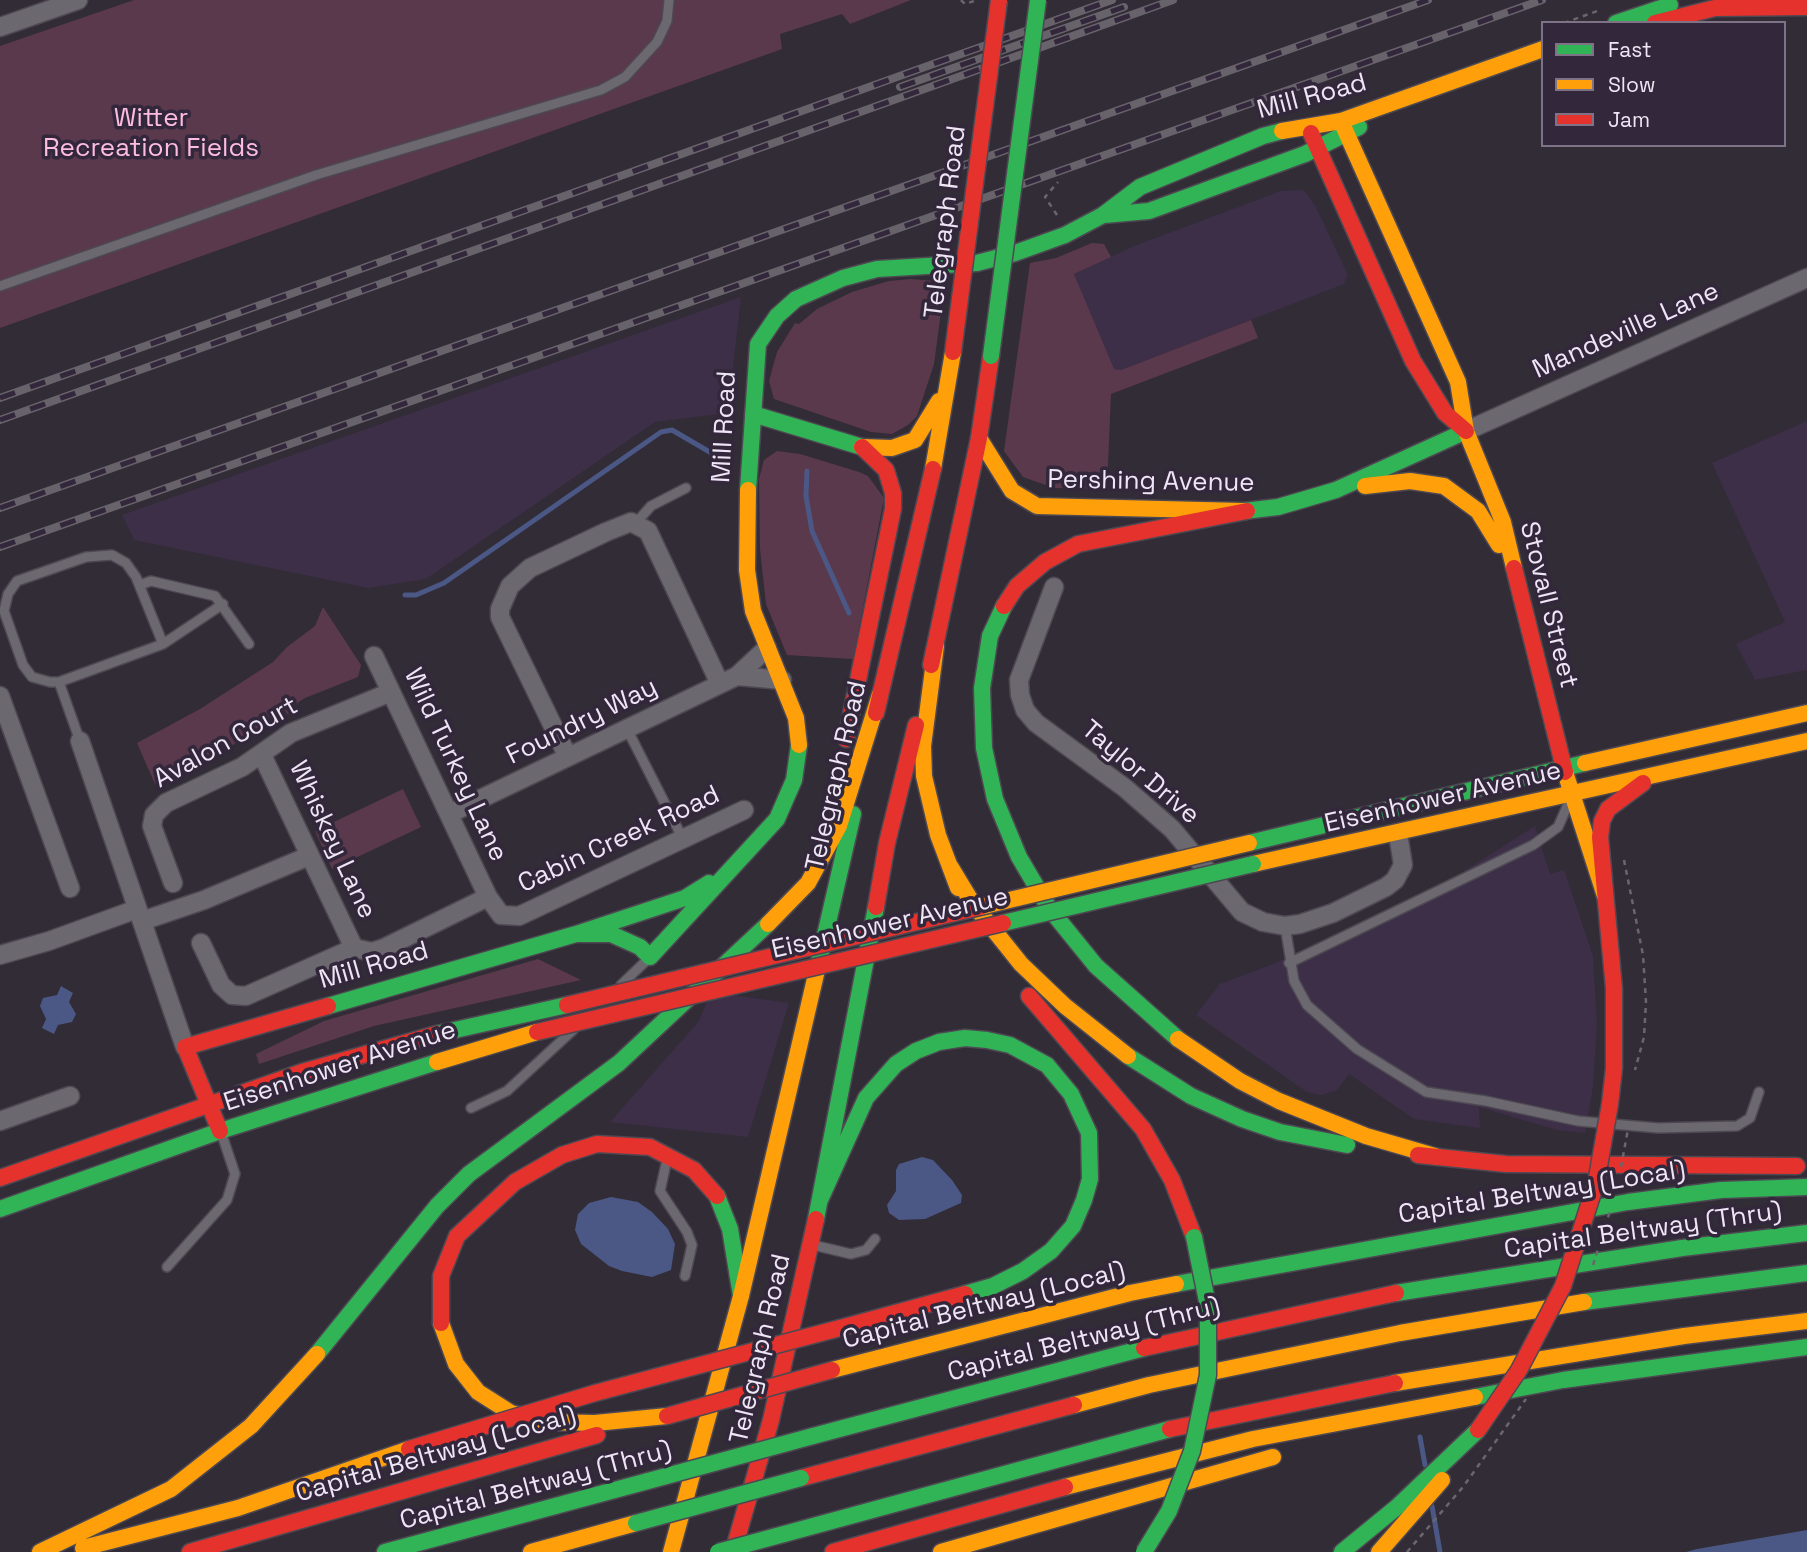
<!DOCTYPE html>
<style>
body{margin:0}
#map{position:relative;width:1807px;height:1552px;overflow:hidden;background:#322c37;font-family:"Space Grotesk",sans-serif}
canvas{display:block}
.legend{position:absolute;left:1541px;top:21px;width:245px;height:126px;box-sizing:border-box;background:#33273c;border:2px solid #7e7386;margin:0;padding:9px 12px;list-style:none;font-size:21px;color:#eee6f4}
.legend li{display:flex;align-items:center;gap:14px;height:35px}
.legend b{width:35px;border:2px solid #7e7386}
</style>
<div id="map">
<canvas width="1807" height="1552"></canvas>
<ul class="legend">
<li><b style="height:9px;background:#30b455"></b>Fast</li>
<li><b style="height:9px;background:#ff9f0a"></b>Slow</li>
<li><b style="height:9px;background:#e5322d"></b>Jam</li>
</ul>
</div>
<script>
const c = document.querySelector('canvas').getContext('2d');
c.lineJoin = 'round';
function fill(path, color) { c.fillStyle = color; c.fill(path, 'evenodd'); }
const shape = rows => new Path2D(rows.map(r => 'M' + r).join(''));
function trace(path, color, width, dash) { c.strokeStyle = color; c.lineWidth = width; c.lineCap = dash ? 'butt' : 'round'; c.setLineDash(dash || []); c.stroke(path); }
function label(font, color, halo, rows, align = 'center') {
  c.font = font + ' "Space Grotesk",sans-serif'; c.lineWidth = 7; c.setLineDash([]); c.textBaseline = 'middle'; c.strokeStyle = halo; c.fillStyle = color; for (const [text, x, y, turn = 0] of rows) {
    c.save(); c.translate(x, y); c.rotate((+turn || 0) * Math.PI / 180); c.textAlign = isNaN(turn) ? turn : align; if (halo) c.strokeText(text, 0, 0); c.fillText(text, 0, 0); c.restore();
  }
}
fill(shape([
 [1304,190,1316,207,1348,275,1344,284,1121,370,1113,369,1074,274,1134,246,1281,191],
 [741,297,728,413,655,422,426,579,368,588,134,540,122,515],
 [1807,421,1807,670,1755,680,1736,644,1785,622,1712,463],
 [1535,826,1550,874,1564,870,1593,956,1597,1024,1593,1087,1585,1133,1557,1130,1479,1107,1480,1128,1414,1119,1349,1074,1337,1090,1322,1095,1307,1092,1196,1015,1220,984,1276,963,1461,873],
 [711,992,789,1003,748,1137,610,1122,699,1021]
]), '#3c2f47');
fill(shape([
 [134,0,911,0,850,24,842,14,780,34,782,49,0,328,0,46],
 [1092,243,1104,244,1111,257,1074,274,1114,369,1121,370,1251,320,1258,338,1111,394,1107,489,1054,488,1023,477,1004,451,1030,263,1056,258],
 [911,279,945,282,934,364,917,416,908,425,892,434,871,432,774,399,769,381,777,352,795,323,799,324,817,309,852,292,889,281],
 [777,451,800,454,859,472,868,476,884,498,853,659,787,655,766,604,760,549,759,479,764,460],
 [323,607,361,665,358,677,305,698,289,708,291,713,287,714,285,710,269,718,269,721,228,748,225,738,218,741,222,752,155,784,137,743,200,709,273,662,287,647,315,626],
 [403,789,421,827,332,869,315,831],
 [538,959,581,980,374,1026,259,1064,256,1054,324,1021]
]), '#5a394c');
fill(shape([
 [61,986,73,993,69,1002,76,1014,72,1022,58,1025,54,1034,42,1028,46,1019,40,1006,43,998,57,995],
 [922,1157,933,1160,952,1180,962,1195,961,1203,925,1219,899,1220,889,1213,887,1205,896,1191,896,1170,899,1164],
 [611,1197,638,1202,652,1212,668,1229,675,1244,671,1270,652,1277,622,1271,609,1266,581,1244,575,1230,578,1214,589,1203],
 [1807,1530,1807,1552,1686,1552,1697,1549]
]), '#4b5784');
trace(shape([
 [807,471,806,496,812,531,849,613],
 [405,595,416,595,444,583,661,432,672,430,720,458],
 [1420,1437,1425,1465],
 [1432,1506,1440,1552]
]), '#4b5784', 5);
const lane = shape([
 [0,286,316,175,601,90,625,77,657,42,667,21,669,0],
 [635,524,651,506,686,488],
 [140,585,151,581,215,596,249,644],
 [163,644,136,577,126,563,112,555,86,557,17,581,8,594,4,611,23,665,32,677,50,682,59,682,163,644,223,604],
 [59,682,80,741],
 [627,729,683,839],
 [1285,926,1294,981,1307,1005,1357,1049,1426,1092,1486,1101,1578,1121,1658,1128,1737,1126,1750,1118,1759,1092],
 [1289,963,1533,845,1558,827,1569,802],
 [621,985,649,958],
 [471,1108,507,1091,573,1030],
 [666,1164,660,1191,687,1232,692,1245,685,1276],
 [813,1245,851,1254,866,1250,875,1239],
 [167,1267,227,1200,235,1174,221,1132]
]);
const street = shape([
 [0,27,78,0],
 [1466,431,1807,278],
 [1054,587,1019,680,1020,695,1025,710,1036,723,1125,788,1172,829,1242,912,1263,922,1285,926,1300,924,1333,913,1386,887,1395,880,1403,865,1398,834],
 [374,656,488,897,501,915,519,916,744,810],
 [737,676,782,680],
 [0,696,70,888],
 [80,741,185,1047],
 [262,755,354,948],
 [568,757,500,617,500,609,510,586,530,568,606,532,631,522,648,531,720,684],
 [449,814,737,676,767,648],
 [173,883,152,826,154,815,166,803,242,767,291,733,391,692],
 [142,921,204,900,309,856],
 [201,943,221,985,232,995,246,996,354,948,372,952,384,948,488,897],
 [0,955,49,941,137,909],
 [0,1121,70,1096]
]);
const fast = shape([
 [1616,23,1670,5],
 [1104,215,1149,211,1305,154,1359,127],
 [753,414,862,447],
 [748,490,758,344,777,316,796,299,843,278,877,269,977,263,1015,253,1065,235,1103,215,1140,187,1263,136,1282,131],
 [1244,511,1278,507,1336,490,1466,431],
 [1004,606,990,636,982,688,984,748,995,799,1019,857,1049,908,1096,966,1178,1039],
 [1249,843,1585,763],
 [576,934,611,934,640,947,650,957,777,819,794,780,799,745],
 [817,970,853,814],
 [328,1006,576,934,685,898,709,883],
 [437,1034,567,1005],
 [1128,1056,1191,1096,1242,1119,1280,1132,1347,1145],
 [717,1196,730,1229,741,1296],
 [820,1200,866,1098,896,1064,916,1051,939,1042,965,1038,987,1040,1010,1045,1047,1065,1071,1094,1089,1133,1090,1179,1084,1200,1073,1226,1051,1251,1023,1271,993,1286,965,1294],
 [0,1209,220,1131,437,1062],
 [816,1219,876,907],
 [1176,1284,1628,1202,1721,1190,1807,1187],
 [1396,1293,1682,1248,1807,1233],
 [1584,1302,1807,1273],
 [317,1354,437,1206,469,1174,619,1063,768,924],
 [1475,1397,1563,1380,1807,1347],
 [813,1436,1144,1348],
 [784,1534,1170,1429],
 [385,1552,648,1481],
 [1342,1552,1397,1507,1478,1430]
]);
const slow = shape([
 [1341,121,1458,382,1466,431,1503,522,1514,568],
 [1282,131,1341,121,1543,49],
 [979,438,1012,491,1037,506,1244,511],
 [862,447,892,448,915,440,939,401],
 [933,469,953,352],
 [1365,486,1410,481,1444,486,1478,511,1499,545],
 [748,490,747,570,753,611,796,718,799,745],
 [936,646,923,746,924,776,938,835,958,888],
 [1585,763,1807,713],
 [1565,772,1605,896],
 [1253,864,1807,741],
 [950,866,973,904,1021,964,1065,1006,1128,1056],
 [768,924,808,883,839,826,880,694],
 [1178,1039,1240,1081,1279,1101,1366,1136,1438,1157],
 [437,1062,537,1032],
 [441,1323,456,1364,478,1392,511,1413,546,1422,595,1423,667,1416],
 [832,1370,1130,1293,1176,1284],
 [1395,1383,1684,1336,1807,1321],
 [1074,1405,1149,1385,1400,1333,1584,1302],
 [1065,1487,1253,1439,1475,1397],
 [83,1548,238,1508,409,1449],
 [40,1552,171,1489,251,1426,317,1354],
 [531,1552,636,1523],
 [671,1552,741,1296,817,970],
 [941,1552,1273,1457],
 [1379,1552,1442,1480]
]);
const jam = shape([
 [1655,23,1715,8,1807,7],
 [1311,133,1413,361,1445,413,1466,431],
 [1514,568,1565,772],
 [1004,606,1017,586,1045,562,1078,544,1247,511],
 [931,665,979,438,991,356],
 [876,713,933,469],
 [846,739,893,509,893,493,886,470,862,447],
 [876,907,887,843,916,725],
 [1029,996,1143,1129,1172,1180,1194,1237],
 [1610,1104,1614,1068,1614,989,1600,837,1602,821,1608,809,1643,783],
 [220,1131,185,1047,328,1006],
 [1418,1155,1506,1164,1797,1166],
 [0,1178,302,1072,437,1034],
 [441,1323,441,1276,457,1236,515,1182,562,1155,597,1144,650,1147,694,1170,717,1196],
 [855,1324,965,1294],
 [1144,1348,1396,1293],
 [1170,1429,1395,1383],
 [801,1478,1074,1405],
 [190,1552,597,1435],
 [733,1552,771,1420,816,1219],
 [833,1552,1065,1487]
]);
trace(lane, '#4d4852', 12);
trace(street, '#4d4852', 21);
trace(fast, '#4d4852', 19);
trace(slow, '#4d4852', 19);
trace(jam, '#4d4852', 19);
trace(shape([
 [961,0,965,4,977,0],
 [1564,23,1600,10],
 [1057,215,1045,197,1058,182],
 [1624,860,1643,955,1646,1002,1644,1037,1635,1070]
]), '#6a666e', 2.5, [5, 5]);
trace(lane, '#6c6870', 9);
trace(street, '#6c6870', 18);
trace(fast, '#30b455', 16);
trace(slow, '#ff9f0a', 16);
trace(jam, '#e5322d', 16);
const rail = shape([
 [900,87,1124,7],
 [0,398,1112,0],
 [0,420,1173,0],
 [0,508,1428,0],
 [0,547,1542,0]
]);
trace(rail, '#68636b', 8);
trace(rail, '#33273c', 5, [16]);
const fastBridge = shape([
 [991,356,1038,0],
 [1003,923,1253,864],
 [648,1481,813,1436],
 [636,1523,801,1478],
 [718,1552,784,1534],
 [1144,1552,1169,1511,1192,1451,1208,1375,1208,1306,1194,1237]
]);
const slowBridge = shape([
 [980,907,1249,843]
]);
const jamBridge = shape([
 [953,352,999,0],
 [567,1005,980,907],
 [537,1032,1003,923],
 [667,1416,832,1370],
 [1478,1430,1519,1370,1563,1286,1596,1183,1610,1104],
 [409,1449,595,1393,855,1324]
]);
trace(fastBridge, '#4d4852', 19, []);
trace(slowBridge, '#4d4852', 19, []);
trace(jamBridge, '#4d4852', 19, []);
trace(shape([
 [1621,1167,1628,1129],
 [1593,1265,1610,1211],
 [1407,1552,1463,1487,1526,1399]
]), '#6a666e', 2.5, [5, 5]);
trace(fastBridge, '#30b455', 16);
trace(slowBridge, '#ff9f0a', 16);
trace(jamBridge, '#e5322d', 16);
label('26px', '#eee6f4', '#33273c', [
 ["Mill Road",1312,97,-15],
 ["Telegraph Road",946,222,-83],
 ["Mandeville Lane",1626,331,-24],
 ["Mill Road",725,427,-87],
 ["Pershing Avenue",1151,482,1],
 ["Stovall Street",1548,605,76],
 ["Foundry Way",582,722,-26],
 ["Avalon Court",226,743,-29],
 ["Wild Turkey Lane",455,765,65],
 ["Taylor Drive",1140,773,40],
 ["Telegraph Road",837,776,-77],
 ["Eisenhower Avenue",1443,798,-13],
 ["Whiskey Lane",332,840,65],
 ["Cabin Creek Road",619,840,-25],
 ["Eisenhower Avenue",890,924,-13],
 ["Mill Road",374,966,-16],
 ["Eisenhower Avenue",340,1067,-18],
 ["Capital Beltway (Local)",1542,1193,-9],
 ["Capital Beltway (Thru)",1643,1231,-8],
 ["Capital Beltway (Local)",984,1306,-14],
 ["Capital Beltway (Thru)",1084,1340,-14],
 ["Telegraph Road",761,1349,-77],
 ["Capital Beltway (Local)",436,1455,-16],
 ["Capital Beltway (Thru)",536,1486,-15]
]);
label('26px', '#febcdf', '#33273c', [
 ["Witter",151,119],
 ["Recreation Fields",151,149]
]);
</script>
